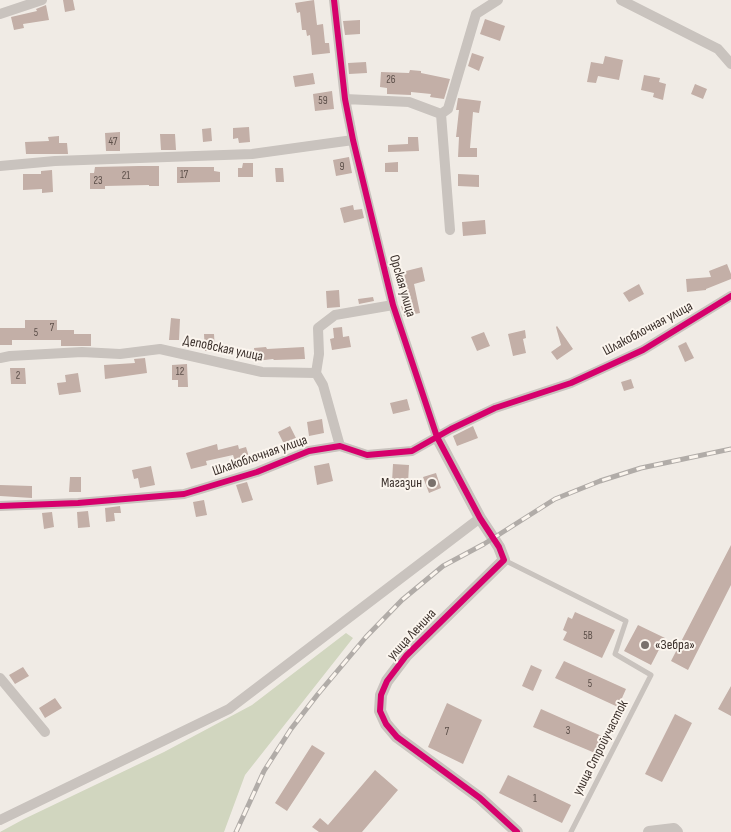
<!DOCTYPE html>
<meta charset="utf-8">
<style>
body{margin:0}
canvas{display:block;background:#f0ebe5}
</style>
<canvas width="731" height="832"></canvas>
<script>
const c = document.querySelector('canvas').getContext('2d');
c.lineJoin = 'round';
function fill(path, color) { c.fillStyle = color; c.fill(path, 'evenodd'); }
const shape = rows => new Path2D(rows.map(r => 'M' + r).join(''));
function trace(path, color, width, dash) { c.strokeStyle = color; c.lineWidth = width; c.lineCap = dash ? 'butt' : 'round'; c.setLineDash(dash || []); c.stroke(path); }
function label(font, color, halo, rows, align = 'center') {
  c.font = font + ' "Sofia Sans Condensed",sans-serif'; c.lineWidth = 4; c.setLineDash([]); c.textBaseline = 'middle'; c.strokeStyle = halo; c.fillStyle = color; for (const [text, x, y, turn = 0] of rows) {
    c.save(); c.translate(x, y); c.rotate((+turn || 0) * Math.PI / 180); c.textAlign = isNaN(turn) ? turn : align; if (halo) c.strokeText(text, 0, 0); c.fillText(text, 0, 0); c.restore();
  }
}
fill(shape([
 [346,633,353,638,245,775,224,832,0,832,24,819,164,752,252,705]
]), '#d1d6bf');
fill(shape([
 [63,0,73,0,75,10,65,12],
 [314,0,317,25,323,24,325,43,329,43,330,53,312,55,310,35,307,36,306,30,302,30,300,12,297,13,295,3],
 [46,5,49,20,23,24,24,28,14,30,11,17,37,11,36,9],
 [485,19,505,26,500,41,480,34],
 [360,20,360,34,345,35,343,21],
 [472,53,484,57,479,71,468,66],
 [605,56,623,60,619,80,598,76,596,83,587,82,591,62,603,64],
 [366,62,367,73,349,74,348,63],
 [410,70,421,71,421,73,450,79,444,99,430,97,431,94,411,92,411,95,387,94,387,88,380,87,381,72,409,73],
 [313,73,315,84,295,87,293,76],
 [644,75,660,78,659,82,666,84,663,100,653,97,654,93,641,90],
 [695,84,707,89,703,99,691,94],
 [332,91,334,109,315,111,313,94],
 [458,98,481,101,479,113,473,112,470,148,477,148,477,157,458,157,459,137,456,137,459,110,456,110],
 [249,127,250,142,239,143,238,138,233,139,233,128],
 [211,128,212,141,203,142,202,129],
 [120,132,120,151,106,151,105,133],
 [160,134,175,134,176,150,161,150],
 [59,136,59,143,67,143,68,154,26,154,25,142,49,141,48,137],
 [408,137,418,137,419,151,388,152,388,145,408,144],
 [349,157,352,173,336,176,333,160],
 [398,162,398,172,385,172,385,163],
 [243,163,253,163,253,177,238,177,238,168,242,168],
 [139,166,159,166,159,186,149,186,149,185,105,186,105,189,90,189,90,173,94,173,95,167],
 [177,167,214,167,214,171,220,172,220,182,177,183],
 [275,168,283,168,284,182,276,182],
 [52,170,53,192,42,193,42,189,23,190,23,174,41,174,41,171],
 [458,174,479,175,479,187,458,186],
 [353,205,354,210,362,209,364,218,344,223,340,208],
 [485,220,486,234,463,236,462,222],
 [727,264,731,274,731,279,706,289,706,290,687,292,686,279,711,277,709,271],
 [422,267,425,281,414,284,420,313,404,316,401,306,405,306,404,300,398,273],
 [639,284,644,294,629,302,623,293],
 [339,290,340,307,327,308,326,291],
 [373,297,374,301,359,304,358,299],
 [171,318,180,319,179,340,169,340],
 [25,320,57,320,57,330,74,330,74,334,91,334,91,346,61,346,61,340,12,340,12,345,0,345,0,328,25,328],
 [557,326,573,349,557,360,551,352,561,345,556,327],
 [342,327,343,337,349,336,351,347,332,350,330,339,334,338,333,328],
 [525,330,526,338,523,339,526,353,513,356,508,334],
 [484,332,490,346,477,351,471,337],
 [204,334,214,334,215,351,205,351],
 [686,342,694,358,685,362,678,346],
 [266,347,267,349,304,347,305,359,274,360,273,359,256,361,254,348],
 [145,358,147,373,105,379,104,365,135,363,134,359],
 [187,364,188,387,178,387,178,380,172,380,172,365],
 [10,368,25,368,26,384,11,384],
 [78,373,81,392,59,395,57,383,66,382,65,375],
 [631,379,634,388,624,391,621,382],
 [407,399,410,410,393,414,390,403],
 [322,419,324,433,309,436,307,422],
 [290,426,296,438,284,444,278,432],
 [473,426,478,438,457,446,453,436],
 [217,444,218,450,238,445,239,449,246,447,249,457,235,461,233,455,206,461,207,465,191,469,186,453],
 [329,463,333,481,317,485,314,466],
 [393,464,409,465,408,483,392,482],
 [151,466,155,485,140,488,138,478,134,479,132,470],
 [436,473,441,488,429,493,423,477],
 [70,477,81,477,81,492,69,492],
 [247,482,253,500,242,503,236,485],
 [0,485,32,486,32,498,0,496],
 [204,500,207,515,196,517,193,502],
 [120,506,121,513,114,513,115,521,106,522,105,508],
 [88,511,90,527,78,528,77,512],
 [52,512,54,527,44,529,42,513],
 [731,545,731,585,688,670,671,661],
 [575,612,615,630,602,658,563,640,567,632,563,630,568,617,572,619],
 [638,625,665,638,651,665,624,651],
 [564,661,626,689,618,707,555,678],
 [531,665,542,670,533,691,522,686],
 [23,667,29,676,15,684,9,675],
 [731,686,731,716,718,709],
 [55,698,62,708,45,718,39,708],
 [447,703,482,720,463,764,428,747],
 [541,709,602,736,595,753,533,727],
 [675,714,692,723,662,782,645,774],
 [312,745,325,753,287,811,275,803],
 [375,770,398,790,362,832,319,832,312,827,320,818,328,825],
 [508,775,571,805,562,823,499,793]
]), '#c3afa7');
trace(shape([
 [504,560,626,621,615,654,651,675,571,832]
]), '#c9c3be', 5);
trace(shape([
 [334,0,345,99,355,150,393,305,437,437],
 [621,0,718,49,731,64],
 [0,14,42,0],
 [345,99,409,102,441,114,448,109,476,14,498,0],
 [441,114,450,230],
 [0,166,55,161,252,154,353,140],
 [0,358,10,356,82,352,120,354,160,349,262,372,316,373,319,354,318,328,335,315,393,305],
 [316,373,323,385,340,446],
 [0,506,78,503,184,494,257,472,309,451,340,446,367,455,412,451,451,429,495,408,571,383,643,350,731,296],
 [0,678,45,732],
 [0,820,229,709,480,518]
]), '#c9c3be', 10);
trace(shape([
 [437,437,480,518,499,547,504,560,406,656,387,681,381,695,380,711,386,724,397,737,480,798,517,832],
 [649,832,674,829,677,832]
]), '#c9c3be', 12);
const rail = shape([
 [236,832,264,771,291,729,318,694,366,637,402,600,443,566,484,544,555,499,600,481,641,468,731,449]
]);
trace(rail, '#b1aca8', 5);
trace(rail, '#fbf5ee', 3, [9]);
trace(shape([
 [334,0,345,99,353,140,393,305,437,437,480,518,499,547,504,560,406,656,387,681,381,695,380,711,386,724,397,737,480,798,517,832],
 [0,506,78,503,184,494,257,472,309,451,340,446,367,455,412,451,451,429,495,408,571,383,643,350,731,296]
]), '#d6006c', 6);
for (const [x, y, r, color] of [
 [432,483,5,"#7a716c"],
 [645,645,5,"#7a716c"]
]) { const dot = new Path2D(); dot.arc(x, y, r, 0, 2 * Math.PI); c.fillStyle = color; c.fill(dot); trace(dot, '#fbf5ee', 2); }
label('11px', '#5d504a', null, [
 ["26",391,80],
 ["59",323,101],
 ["47",113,142],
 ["9",342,167],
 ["17",184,175],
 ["21",126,176],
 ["23",98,181],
 ["7",52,328],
 ["5",36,333],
 ["12",180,372],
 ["2",18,376],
 ["5В",588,636],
 ["5",590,684],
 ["3",568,731],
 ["7",447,732],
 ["1",535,799]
]);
label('14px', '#3b302b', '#fbf5ee', [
 ["Орская улица",402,286,74],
 ["Шлакоблочная улица",648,329,-28],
 ["Деповская улица",223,349,12],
 ["Шлакоблочная улица",260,456,-19],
 ["улица Ленина",412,635,-47],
 ["улица Стройучасток",601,748,-63]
]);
label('14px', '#3b302b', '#fbf5ee', [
 ["Магазин",422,483],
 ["«Зебра»",655,645,"left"]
], 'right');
</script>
